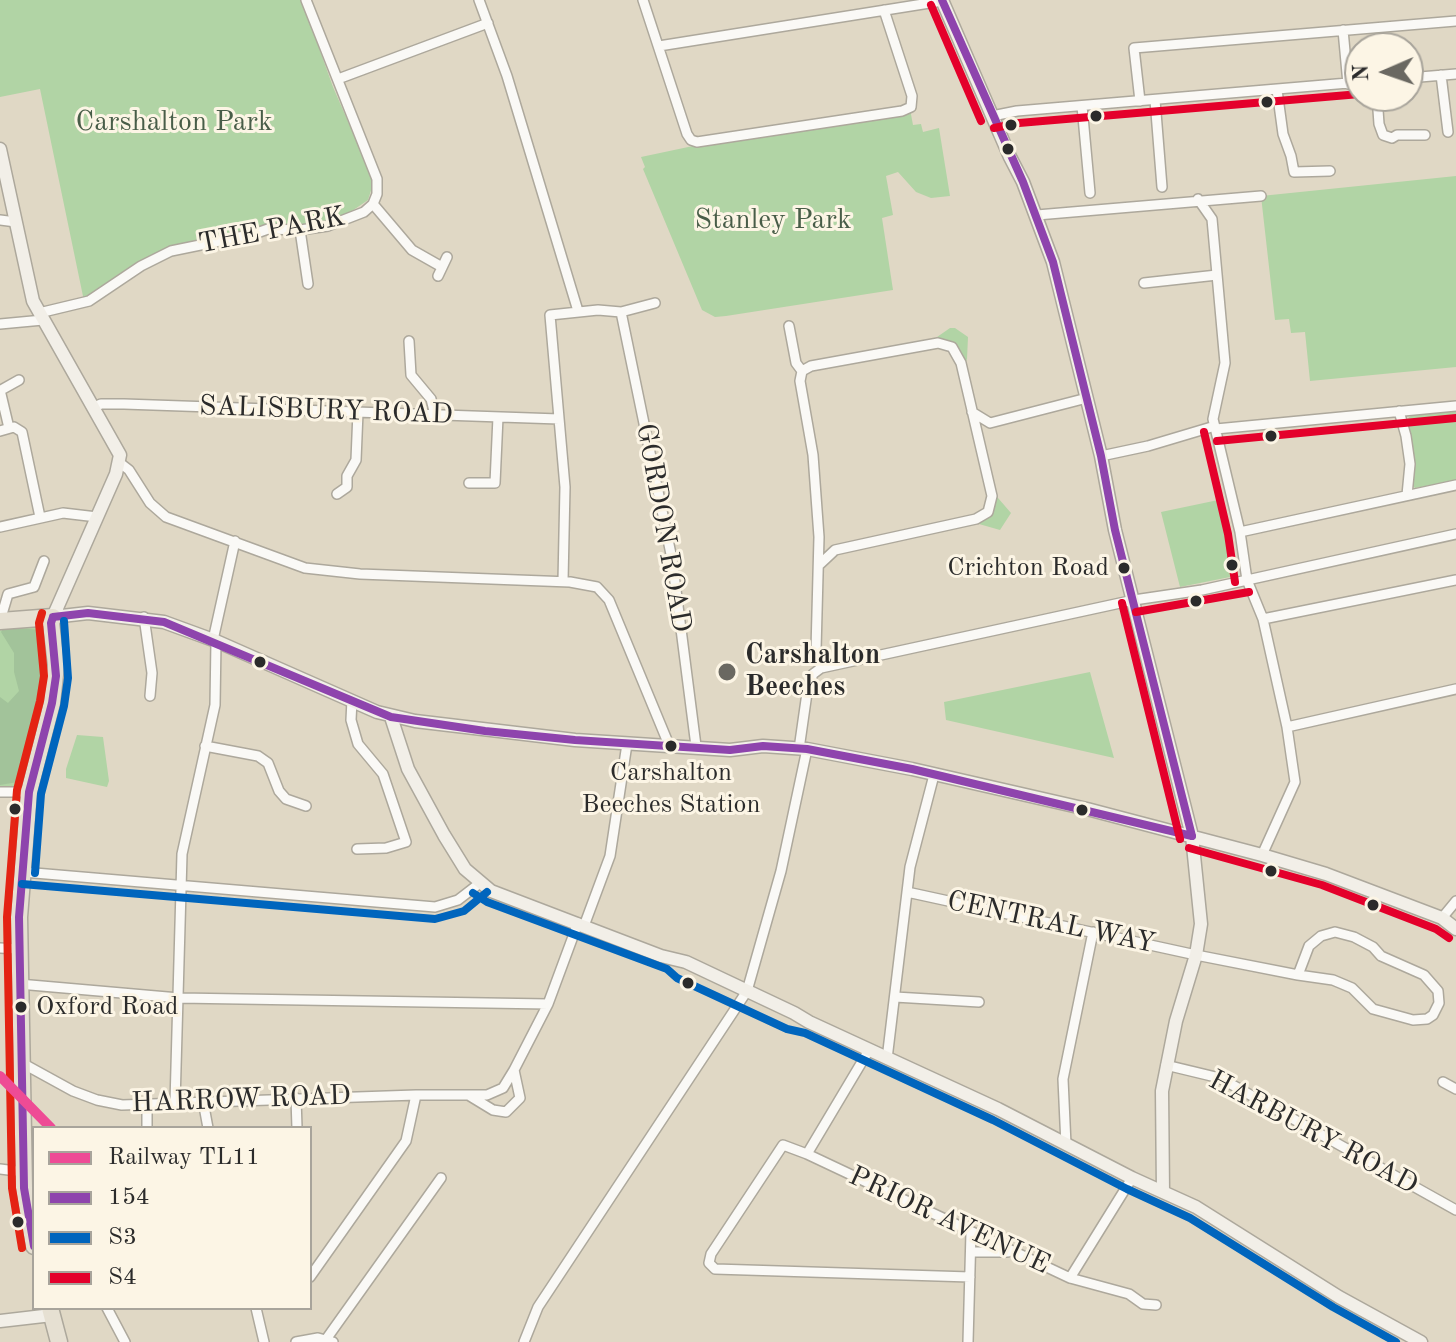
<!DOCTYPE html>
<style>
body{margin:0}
#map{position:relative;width:1456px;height:1342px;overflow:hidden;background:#e0d8c5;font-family:"Old Standard TT",serif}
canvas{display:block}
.legend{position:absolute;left:32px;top:1126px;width:280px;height:184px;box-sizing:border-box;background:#fcf5e5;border:2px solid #a8a49b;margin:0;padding:10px 14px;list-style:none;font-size:24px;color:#2b2b2b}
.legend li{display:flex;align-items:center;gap:16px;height:40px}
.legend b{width:40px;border:2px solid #a8a49b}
.north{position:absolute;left:1344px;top:32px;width:80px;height:80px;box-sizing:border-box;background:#fcf5e5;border:2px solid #a8a49b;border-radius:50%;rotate:268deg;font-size:22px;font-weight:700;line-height:32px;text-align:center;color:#2b2b2b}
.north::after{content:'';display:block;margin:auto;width:28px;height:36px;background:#6a6861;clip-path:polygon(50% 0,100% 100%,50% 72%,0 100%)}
</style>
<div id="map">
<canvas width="1456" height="1342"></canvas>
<ul class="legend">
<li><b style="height:10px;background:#ee4b95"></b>Railway TL11</li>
<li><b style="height:10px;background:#8e44ad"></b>154</li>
<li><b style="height:10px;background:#0065bd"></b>S3</li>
<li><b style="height:10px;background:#e4002b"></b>S4</li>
</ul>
<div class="north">N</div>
</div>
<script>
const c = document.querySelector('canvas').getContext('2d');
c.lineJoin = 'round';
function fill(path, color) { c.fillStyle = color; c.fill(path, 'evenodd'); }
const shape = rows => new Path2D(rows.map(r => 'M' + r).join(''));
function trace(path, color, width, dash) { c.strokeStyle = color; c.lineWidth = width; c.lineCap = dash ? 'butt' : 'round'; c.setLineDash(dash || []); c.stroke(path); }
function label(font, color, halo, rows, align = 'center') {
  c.font = font + ' "Old Standard TT",serif'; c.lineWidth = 6; c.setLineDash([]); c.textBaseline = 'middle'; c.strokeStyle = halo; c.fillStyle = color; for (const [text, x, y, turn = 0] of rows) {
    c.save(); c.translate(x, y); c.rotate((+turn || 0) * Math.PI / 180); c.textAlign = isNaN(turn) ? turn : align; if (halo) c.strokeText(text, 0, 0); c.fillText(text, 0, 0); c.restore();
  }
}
fill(shape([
 [0,0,302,0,333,87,374,181,368,200,349,213,301,229,277,226,170,249,84,301,40,89,0,97],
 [910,109,913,125,921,124,923,132,939,128,950,196,931,198,916,192,898,172,886,176,893,215,882,218,893,290,726,316,715,317,702,310,643,169,645,167,641,157,693,146],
 [1456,176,1456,367,1310,381,1305,332,1291,333,1289,319,1275,320,1261,196],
 [950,328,955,328,968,337,967,359,964,367,958,350,927,344],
 [1456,409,1456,481,1415,488,1412,485,1413,462,1407,419,1413,414],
 [992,491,1011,513,1000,530,972,522,983,518],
 [1223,499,1238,573,1235,576,1180,587,1161,512],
 [51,623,55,671,27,790,0,790,0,627],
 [1090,672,1114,758,946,720,944,702],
 [77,735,103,737,109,781,107,787,66,778,66,769]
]), '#b1d4a5');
fill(shape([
 [4,627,41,630,48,637,48,684,28,735,18,782,0,785,0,697,8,703,19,691,14,672,14,653,1,632]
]), '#a2c39a');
const street = shape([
 [479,0,507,76,578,311],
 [643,0,687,134,691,140,697,142,902,111,911,107,912,96,884,10],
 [1343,30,1348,84],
 [659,46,942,1],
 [1441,75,1448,132],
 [1408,78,1456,74],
 [338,79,488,23],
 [1277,90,1283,134,1291,156,1294,172,1330,171],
 [1377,96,1379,124,1383,135,1392,138,1397,135,1425,135],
 [1155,100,1162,187],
 [1140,101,1134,48,1456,21],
 [1082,106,1090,193],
 [992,116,1017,111,1360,82],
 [1198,199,1212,219,1225,363,1213,419,1240,532,1247,580,1263,619,1287,727,1295,782,1262,855],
 [373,204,412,250,442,267],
 [1037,215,1261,196],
 [0,220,16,222],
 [300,230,308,284],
 [438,276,447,257],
 [1144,283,1217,275],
 [621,312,672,559,696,746],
 [39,313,89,301,141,266,171,251,254,234,268,229,300,230,328,226,364,212,373,204,377,194,377,179,306,0],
 [0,324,43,320],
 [789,326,796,363,802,371,800,381,813,455,819,537,816,650,821,668,813,674,808,686,799,749],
 [409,341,411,375,431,399,435,415],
 [802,371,811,366,938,343,952,347,961,363,992,496,988,512,976,519,835,550,819,565],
 [0,390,9,428],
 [1,390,19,380],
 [94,407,101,404,124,404,559,419],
 [1399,411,1406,436,1410,464,1407,495],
 [972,412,990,423,1087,398],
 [1216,429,1456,406],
 [0,431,14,427,22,432,40,517],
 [1101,456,1148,446,1215,426],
 [120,463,129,470,150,503,166,517,305,568,360,574,570,582,597,587,609,600,669,745],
 [469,483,495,483,498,417],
 [337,494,347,487,347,476,356,460,358,412],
 [0,527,63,513,97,517],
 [1240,532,1456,485],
 [563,581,565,487,550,315,598,310,621,312,655,303],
 [144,617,152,673,150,696],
 [1263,619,1456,580],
 [0,621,8,594,34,587,44,561],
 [213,640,235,541],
 [821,668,1134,600,1202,590,1456,534],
 [352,700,351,720,358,744,383,774,406,842,386,848,357,849],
 [1287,727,1456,689],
 [205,746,258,756,268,763,279,791,286,799,306,806],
 [0,792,29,792],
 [23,872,435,907,458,900,480,883],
 [907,892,1196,955,1298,975,1333,980,1352,988,1373,1009,1413,1020,1427,1019,1433,1015,1439,1003,1438,991,1424,975,1381,956,1373,947,1354,937,1335,932,1321,936,1309,946,1298,975],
 [1442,918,1456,901],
 [584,926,610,856,627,744],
 [0,948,18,949],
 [19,984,179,998,548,1004],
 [895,997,979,1002],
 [869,1050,807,1154,783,1145,711,1254,709,1263,715,1269,970,1277],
 [887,1059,910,867,934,775],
 [22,1063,73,1091,97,1100,122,1105,416,1095,487,1095,503,1088,514,1070,548,1004,578,923],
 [1166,1065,1220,1078,1456,1210],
 [1443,1082,1456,1089],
 [470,1096,493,1110,506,1112,520,1098,514,1070],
 [296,1098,297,1128],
 [203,1101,208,1128],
 [175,1103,182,854,215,705,216,641],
 [147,1104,147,1128],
 [1066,1145,1063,1079,1093,932],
 [807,1154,1070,1278,1132,1178],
 [0,1169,24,1172],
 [971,1252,1008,1252],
 [310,1277,406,1141,416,1095],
 [1070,1278,1129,1294,1143,1304,1156,1305],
 [107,1308,125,1342],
 [256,1308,264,1342],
 [327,1338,441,1178],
 [296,1342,318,1338,333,1342],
 [524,1342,538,1307,747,991,781,871,807,749],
 [968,1342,971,1232]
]);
const secondary = shape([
 [942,0,1010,157,1023,182,1053,262,1101,456,1115,530,1192,836,1201,924,1196,955,1176,1021,1162,1091,1163,1192],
 [0,149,33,301,120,455,116,474,53,617,88,613,164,622,216,641,377,712,415,721,575,740,730,750,763,746,807,749,912,769,1087,809,1262,855,1326,874,1442,918,1456,929],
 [391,717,408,769,444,835,465,869,491,891,661,956,686,962,794,1013,809,1022,998,1109,1132,1178,1196,1207,1339,1297,1421,1342],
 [0,1321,52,1315]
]);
const highway = shape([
 [0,621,53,617,51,623,56,665,52,703,29,792,19,917,24,1188,34,1246],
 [50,1308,59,1342]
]);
trace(street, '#ada89c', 12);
trace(secondary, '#ada89c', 15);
trace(highway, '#ada89c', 19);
trace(street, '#faf9f6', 9);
trace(secondary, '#f2efe8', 12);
trace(highway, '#e6e0d2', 16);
trace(shape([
 [942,0,1023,182,1053,262,1101,456,1115,530,1192,836],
 [53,617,88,613,164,622,391,717,485,731,575,740,730,750,763,746,807,749,912,769,1192,836],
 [34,1246,24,1188,19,917,29,792,52,703,56,676,51,623,53,617]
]), '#8e44ad', 8);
trace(shape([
 [35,873,41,794,64,706,68,678,64,621],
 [22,884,435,919,464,911,487,892],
 [473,893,487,902,667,969,677,978,787,1029,805,1033,993,1120,1127,1189,1190,1218,1333,1307,1396,1342]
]), '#0065bd', 8);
trace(shape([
 [931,5,981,121],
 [994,128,1019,123,1360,94],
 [1204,432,1228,534,1235,582],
 [1217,441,1456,418],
 [1122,603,1180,839],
 [1136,612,1249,592],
 [1189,848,1322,885,1436,929,1449,938]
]), '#e4002b', 8);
trace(shape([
 [22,1248,12,1188,7,917,17,790,40,701,44,676,39,623,42,613]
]), '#e42313', 8);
trace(shape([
 [0,1076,51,1128]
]), '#ee4b95', 10);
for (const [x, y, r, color] of [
 [1267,102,7,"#2b2b2b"],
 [1096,116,7,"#2b2b2b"],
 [1011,125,7,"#2b2b2b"],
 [1008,149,7,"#2b2b2b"],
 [1271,436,7,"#2b2b2b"],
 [1232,565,7,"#2b2b2b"],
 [1124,568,7,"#2b2b2b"],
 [1196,601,7,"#2b2b2b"],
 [260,662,7,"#2b2b2b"],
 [727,672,10,"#6a6861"],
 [671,746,7,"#2b2b2b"],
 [15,809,7,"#2b2b2b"],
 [1082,810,7,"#2b2b2b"],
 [1271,871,7,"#2b2b2b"],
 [1373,905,7,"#2b2b2b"],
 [688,983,7,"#2b2b2b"],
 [21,1007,7,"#2b2b2b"],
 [18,1222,7,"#2b2b2b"]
]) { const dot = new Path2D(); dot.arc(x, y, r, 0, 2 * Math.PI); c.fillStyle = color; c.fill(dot); trace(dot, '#fcf5e5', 3); }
label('26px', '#2b2b2b', '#fcf5e5', [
 ["Crichton Road",1109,568],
 ["Carshalton",671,773,"center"],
 ["Beeches Station",671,805,"center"],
 ["Oxford Road",36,1007,"left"]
], 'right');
label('28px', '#485d48', '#fcf5e5', [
 ["Carshalton Park",174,123],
 ["Stanley Park",773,221]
]);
label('28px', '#2b2b2b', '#fcf5e5', [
 ["THE PARK",272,231,-11],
 ["SALISBURY ROAD",326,411,2],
 ["GORDON ROAD",663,528,80],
 ["CENTRAL WAY",1051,923,12],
 ["HARROW ROAD",241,1100,-2],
 ["HARBURY ROAD",1313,1133,28],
 ["PRIOR AVENUE",949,1221,25]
]);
label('bold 28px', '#2b2b2b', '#fcf5e5', [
 ["Carshalton",745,656],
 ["Beeches",745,688]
], 'left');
</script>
